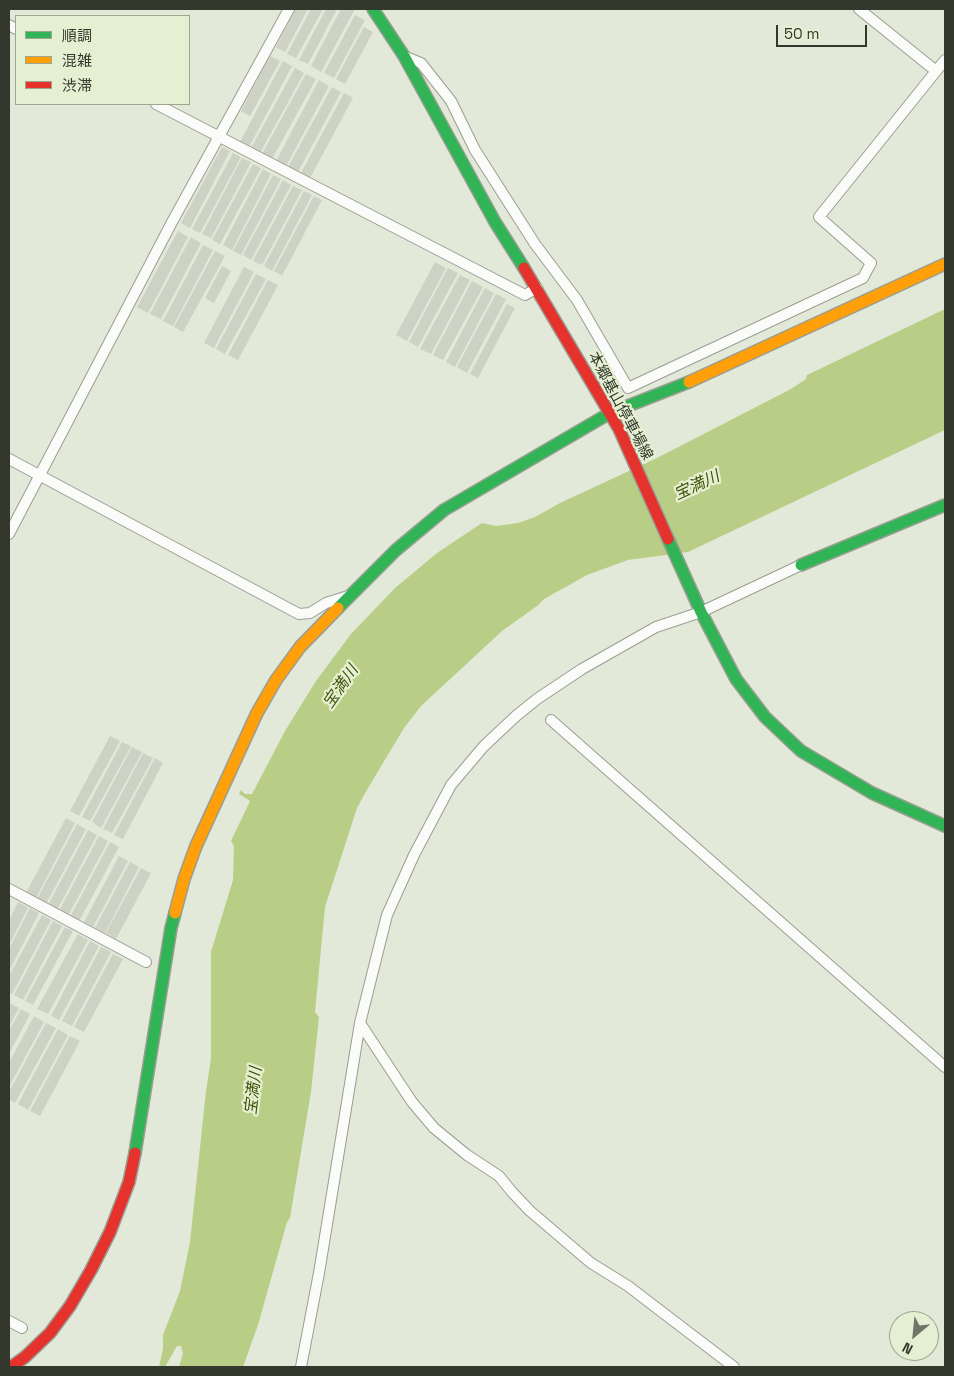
<!DOCTYPE html>
<meta charset="utf-8">
<style>
body{margin:0}
#map{position:relative;width:954px;height:1376px;overflow:hidden;background:#e3e9d9;font-family:"Space Grotesk","Noto Sans JP",sans-serif}
canvas{display:block}
.frame{position:absolute;inset:0;border:10px solid #33372c;pointer-events:none}
.legend{position:absolute;left:15px;top:15px;width:175px;height:90px;box-sizing:border-box;background:#e5f0d2;border:1px solid #9ea690;margin:0;padding:6px 9px;list-style:none;font-size:15px;color:#33372c}
.legend li{display:flex;align-items:center;gap:10px;height:25px}
.legend b{width:25px;border:1px solid #9ea690}
.north{position:absolute;left:889px;top:1311px;width:50px;height:50px;box-sizing:border-box;background:#e5f0d2;border:1px solid #9ea690;border-radius:50%;rotate:208deg;font-size:14px;font-weight:700;line-height:20px;text-align:center;color:#33372c}
.north::after{content:'';display:block;margin:auto;width:18px;height:22px;background:#717569;clip-path:polygon(50% 0,100% 100%,50% 72%,0 100%)}
.scale{position:absolute;left:776px;top:25px;width:91px;height:22px;box-sizing:border-box;border:2px solid #33372c;border-top:0;padding-left:6px;font-size:15px;line-height:18px;white-space:nowrap;color:#33372c;-webkit-text-stroke:4px #e5f0d2;paint-order:stroke}
</style>
<div id="map">
<canvas width="954" height="1376"></canvas>
<div class="frame"></div>
<ul class="legend">
<li><b style="height:6px;background:#30b455"></b>順調</li>
<li><b style="height:6px;background:#ff9f0a"></b>混雑</li>
<li><b style="height:6px;background:#e5322d"></b>渋滞</li>
</ul>
<div class="north">N</div>
<div class="scale">50 m</div>
</div>
<script>
const c = document.querySelector('canvas').getContext('2d');
c.lineJoin = 'round';
function fill(path, color) { c.fillStyle = color; c.fill(path, 'evenodd'); }
const shape = rows => new Path2D(rows.map(r => 'M' + r).join(''));
function trace(path, color, width, dash) { c.strokeStyle = color; c.lineWidth = width; c.lineCap = dash ? 'butt' : 'round'; c.setLineDash(dash || []); c.stroke(path); }
function label(font, color, halo, rows, align = 'center') {
  c.font = font + ' "Space Grotesk","Noto Sans JP",sans-serif'; c.lineWidth = 4.5; c.setLineDash([]); c.textBaseline = 'middle'; c.strokeStyle = halo; c.fillStyle = color; for (const [text, x, y, turn = 0] of rows) {
    c.save(); c.translate(x, y); c.rotate((+turn || 0) * Math.PI / 180); c.textAlign = isNaN(turn) ? turn : align; if (halo) c.strokeText(text, 0, 0); c.fillText(text, 0, 0); c.restore();
  }
}
fill(shape([
 [945,309,945,430,688,552,628,560,587,575,544,599,537,606,502,631,421,706,404,728,368,788,357,808,325,907,315,1012,319,1017,311,1092,290,1218,287,1222,258,1325,243,1367,179,1367,183,1353,181,1346,177,1346,165,1367,159,1367,163,1349,163,1335,180,1291,190,1242,206,1091,211,1059,211,952,233,880,234,846,231,841,250,801,239,794,241,790,245,794,252,794,285,731,316,681,351,634,395,588,437,553,482,523,496,526,518,523,535,517,560,503,657,458,791,389,806,379,807,375]
]), '#b8ce86');
fill(shape([
 [296,9,308,9,285,52,276,47],
 [311,9,323,9,296,58,287,54],
 [326,9,337,9,308,64,299,60],
 [341,9,355,9,321,72,311,66],
 [355,15,365,20,334,78,324,73],
 [364,27,373,32,345,84,336,79],
 [270,56,280,61,250,116,241,111],
 [283,61,292,66,249,147,240,142],
 [295,68,304,73,260,153,251,148],
 [306,74,316,79,272,159,262,154],
 [319,80,329,86,286,166,276,161],
 [332,87,341,92,298,172,288,167],
 [344,93,353,98,310,178,301,173],
 [222,147,230,151,190,228,181,223],
 [233,153,241,157,200,233,192,229],
 [242,158,251,162,211,238,202,234],
 [253,164,261,168,220,244,212,240],
 [263,169,271,174,232,250,223,245],
 [273,175,281,179,241,255,233,251],
 [283,180,291,185,251,260,243,255],
 [293,186,302,190,262,265,253,261],
 [304,191,312,195,272,271,264,266],
 [314,196,322,200,282,276,274,271],
 [178,231,188,237,148,313,137,307],
 [191,237,201,243,161,319,150,314],
 [203,245,213,250,173,326,163,321],
 [215,251,225,256,183,332,174,327],
 [435,262,446,268,407,341,396,335],
 [222,266,231,271,214,303,205,298],
 [244,267,254,272,214,348,204,343],
 [448,268,458,273,418,347,409,342],
 [256,274,266,279,225,354,216,349],
 [460,275,470,280,431,354,420,349],
 [268,280,278,285,238,360,228,355],
 [472,281,483,287,443,360,433,355],
 [485,288,494,293,455,367,446,362],
 [496,294,506,299,467,373,457,367],
 [507,304,515,308,478,378,470,374],
 [110,736,120,741,79,816,70,811],
 [122,742,131,746,90,821,82,817],
 [132,747,142,752,101,828,92,822],
 [143,753,153,758,112,833,103,829],
 [155,758,163,763,123,839,114,835],
 [66,818,75,823,36,898,26,893],
 [77,824,86,829,46,904,37,899],
 [88,830,97,835,57,910,48,905],
 [99,836,108,841,68,916,59,911],
 [110,842,119,847,79,921,70,917],
 [119,856,128,861,93,927,84,922],
 [130,862,139,867,105,933,95,928],
 [141,868,151,873,116,939,106,933],
 [18,902,28,908,9,945,9,921],
 [30,908,39,913,9,971,9,949],
 [42,915,51,920,12,994,9,993,9,976],
 [53,921,62,926,23,1000,14,995],
 [65,927,73,931,33,1005,25,1001],
 [78,934,88,940,48,1014,37,1009],
 [90,941,99,946,59,1020,51,1016],
 [101,947,111,952,72,1026,62,1021],
 [113,954,123,959,84,1032,74,1027],
 [9,1003,19,1008,9,1027],
 [21,1009,30,1014,9,1054,9,1031],
 [34,1016,44,1022,9,1087,9,1063],
 [46,1023,56,1028,15,1103,9,1099,9,1092],
 [58,1029,68,1035,28,1110,18,1104],
 [70,1036,80,1041,40,1116,30,1111]
]), '#cdd2c5');
const street = shape([
 [859,9,936,71],
 [9,25,16,29],
 [404,56,421,63,451,101,475,150,535,244,577,300,628,388,863,278,871,263,819,217,945,60],
 [156,104,525,295,537,288],
 [9,459,299,614,310,613,326,603,348,596],
 [9,534,172,222,289,9],
 [551,720,945,1067],
 [9,889,146,962],
 [360,1023,412,1102,434,1128,467,1155,499,1176,512,1192,530,1211,591,1263,628,1286,734,1367],
 [9,1321,22,1328],
 [301,1367,319,1273,360,1023,387,915,414,855,451,785,484,746,516,716,537,699,582,669,656,627,701,612,801,565]
]);
const fast = shape([
 [373,9,404,56,495,222,524,268],
 [668,539,701,612,736,679,765,717,801,751,872,793,945,826],
 [801,565,945,505],
 [338,608,396,550,444,510,610,413,689,382],
 [135,1153,171,928,175,913]
]);
const slow = shape([
 [689,382,945,264],
 [175,913,184,879,196,846,257,713,276,680,300,647,338,608]
]);
const jam = shape([
 [524,268,619,429,668,539],
 [11,1367,25,1357,50,1333,70,1306,91,1270,110,1232,129,1182,135,1153]
]);
trace(street, '#999e92', 12);
trace(fast, '#999e92', 14);
trace(slow, '#999e92', 14);
trace(jam, '#999e92', 14);
trace(street, '#fbfcf9', 10);
trace(fast, '#30b455', 11);
trace(slow, '#ff9f0a', 11);
trace(jam, '#e5322d', 11);
label('15px', '#33372c', '#e5f0d2', [
 ["本郷基山停車場線",620,406,62]
]);
label('italic 16px', '#3f5108', '#e5f0d2', [
 ["宝満川",697,486,-25],
 ["宝満川",341,687,-55],
 ["宝満川",254,1091,-83]
]);
</script>
